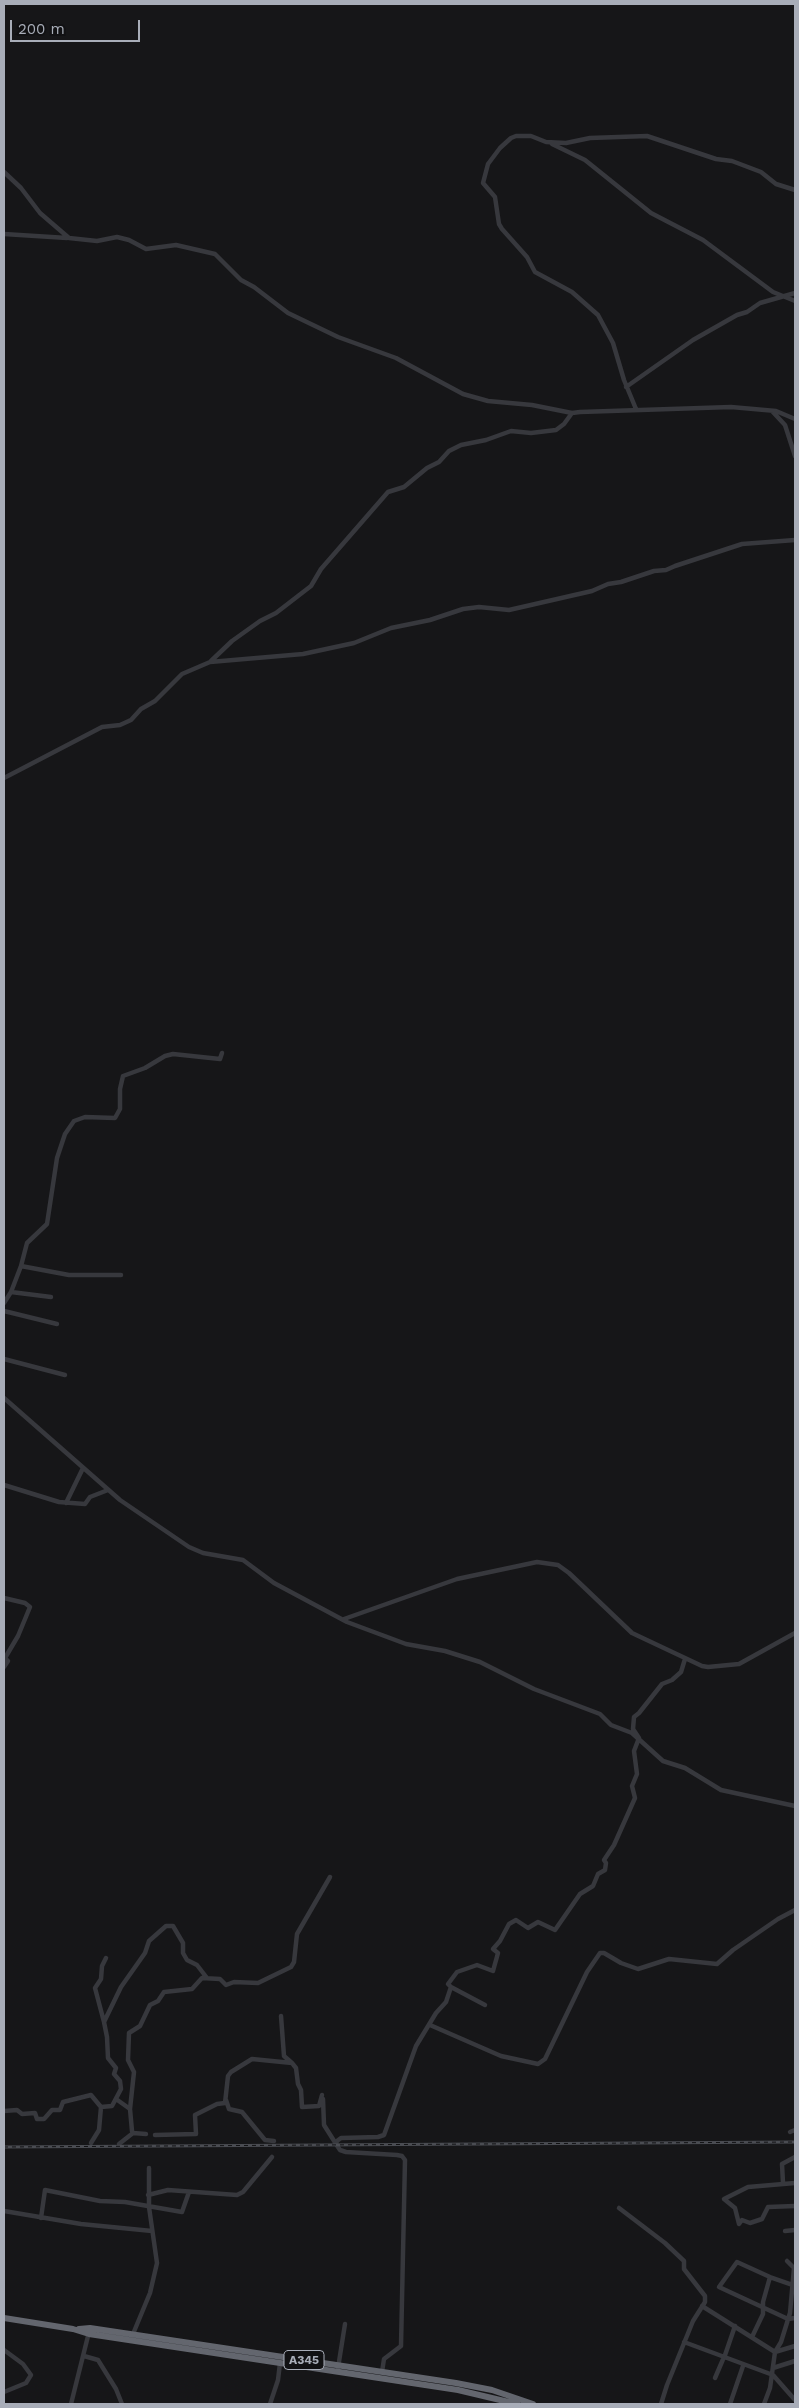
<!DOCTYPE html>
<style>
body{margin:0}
#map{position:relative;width:799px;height:2408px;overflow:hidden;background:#161618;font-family:"Work Sans",sans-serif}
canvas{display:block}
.frame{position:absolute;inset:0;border:5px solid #a8adb8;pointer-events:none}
.scale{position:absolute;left:10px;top:20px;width:130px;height:22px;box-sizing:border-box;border:2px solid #a8adb8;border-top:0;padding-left:6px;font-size:15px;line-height:18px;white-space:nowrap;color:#a8adb8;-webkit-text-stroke:4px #111113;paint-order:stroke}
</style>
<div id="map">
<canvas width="799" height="2408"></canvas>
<div class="frame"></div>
<div class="scale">200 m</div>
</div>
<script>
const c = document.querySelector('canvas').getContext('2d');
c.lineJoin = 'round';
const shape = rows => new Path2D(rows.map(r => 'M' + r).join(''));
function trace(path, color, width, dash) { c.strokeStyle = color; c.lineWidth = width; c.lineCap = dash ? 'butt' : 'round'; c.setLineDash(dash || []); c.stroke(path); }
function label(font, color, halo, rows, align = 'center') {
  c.font = font + ' "Work Sans",sans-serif'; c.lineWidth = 4; c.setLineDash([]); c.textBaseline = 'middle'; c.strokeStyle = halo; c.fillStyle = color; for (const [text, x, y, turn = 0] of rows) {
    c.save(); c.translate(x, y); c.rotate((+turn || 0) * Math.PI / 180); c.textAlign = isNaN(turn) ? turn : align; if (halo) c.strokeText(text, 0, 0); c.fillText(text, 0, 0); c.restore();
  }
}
trace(shape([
 [552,144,585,160,651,213,703,240,773,292,795,301],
 [4,172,21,188,40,213,69,238,97,241,117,237,129,240,146,249,176,245,215,254,241,280,254,287,288,313,338,337,396,358,463,394,488,401,532,405,572,413],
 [4,234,67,238],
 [626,387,693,340,737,315,747,312,760,303,795,293],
 [636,409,624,380,613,343,598,315,572,292,535,272,527,257,502,229,499,224,495,197,483,183,488,164,500,148,511,138,516,136,531,136,546,142,566,143,590,138,647,136,716,159,732,161,761,172,776,184,795,190],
 [772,411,785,425,795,456],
 [211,661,232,641,260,621,276,613,311,586,321,569,388,492,404,487,427,468,439,462,449,451,461,445,486,440,511,431,531,433,556,430,564,424,572,413,580,412,731,407,776,411,795,419],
 [4,778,102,727,120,725,131,720,141,709,155,701,182,674,210,662,303,654,354,643,391,628,430,620,463,609,479,607,509,610,592,591,608,584,621,582,654,571,666,570,675,566,742,544,795,540],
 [21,1266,69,1275,121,1275],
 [11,1292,51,1297],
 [4,1303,11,1292,21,1266,27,1243,47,1224,57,1158,65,1134,74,1121,85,1117,115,1118,120,1109,120,1089,123,1076,145,1068,165,1056,173,1054,220,1059,222,1053],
 [4,1311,57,1324],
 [4,1359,65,1375],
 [4,1398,120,1500,189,1547,203,1553,243,1560,274,1583,347,1622,406,1644,445,1651,480,1662,534,1689,600,1714,611,1725,632,1733,663,1761,685,1768,721,1790,795,1806],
 [4,1485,59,1502,85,1504,90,1497,108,1490],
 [66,1503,83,1468],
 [4,1598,25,1603,30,1607,18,1636,5,1658,8,1661,4,1667],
 [344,1619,457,1579,537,1562,558,1565,569,1573,632,1633,702,1666,708,1667,739,1664,795,1633],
 [451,1987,485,2005],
 [281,2016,284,2056,292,2063],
 [104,2022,95,1988,101,1979,102,1966,106,1958],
 [430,2025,501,2056,538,2064,545,2059,587,1972,600,1953,604,1953,621,1963,638,1969,669,1959,717,1964,733,1950,778,1919,795,1910],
 [116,2099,130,2109],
 [323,2099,324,2125,336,2144],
 [226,2100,229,2109,242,2112,265,2140,274,2141],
 [4,2111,17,2110,22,2114,35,2113,37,2119,44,2119,52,2110,60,2110,63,2102,91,2095,101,2107,112,2106,121,2089,120,2081,114,2074,116,2068,108,2058,107,2037,104,2022,121,1987,145,1953,149,1941,166,1926,173,1926,183,1943,183,1953,187,1960,197,1965,207,1978],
 [790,2132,795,2130],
 [146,2134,133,2133,132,2131,130,2109,134,2072,128,2060,129,2033,140,2026,150,2005,158,2001,164,1992,192,1989,202,1978,220,1979,226,1985,234,1982,258,1983,291,1967,294,1962,297,1934,330,1877],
 [155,2135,196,2134,195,2115,217,2104,225,2103,228,2076,231,2072,252,2059,292,2063,296,2068,298,2084,301,2090,302,2107,319,2106,322,2095],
 [91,2143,99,2130,101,2107],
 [119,2144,133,2133],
 [783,2183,782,2164,795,2157],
 [795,2183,748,2187,724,2199,735,2208,739,2224,742,2220,750,2223,762,2219,768,2207,795,2206],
 [148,2195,168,2190,237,2195,243,2192,272,2157],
 [619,2208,665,2243,684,2261,684,2269,705,2296,705,2302,693,2321,667,2385,661,2404],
 [4,2211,81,2224,152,2231],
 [41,2218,45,2190,100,2201,125,2202,182,2212,189,2192],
 [785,2231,795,2230],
 [770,2277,737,2262,719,2287,788,2319,795,2318],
 [702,2306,775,2352,795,2346],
 [133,2334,150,2293,157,2263,149,2207,149,2168],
 [752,2337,763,2314,763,2302,770,2277,793,2285],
 [684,2342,773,2375,795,2400],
 [4,2350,23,2364,31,2375,26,2383,4,2392],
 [84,2356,98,2360,116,2389,122,2404],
 [724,2358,735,2326],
 [338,2368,345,2324],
 [773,2368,795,2361],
 [382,2372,384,2359,401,2346,405,2160,402,2156,397,2155,346,2152,340,2150,336,2144,337,2141,341,2138,378,2137,384,2135,416,2046,436,2013,446,2002,451,1987,448,1984,457,1972,477,1965,493,1971,498,1953,493,1949,500,1941,509,1924,516,1920,528,1928,538,1922,555,1930,580,1894,593,1886,598,1874,605,1870,606,1863,604,1860,614,1845,635,1798,632,1786,637,1774,634,1751,639,1738,633,1729,634,1717,639,1713,662,1684,672,1680,681,1672,685,1659],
 [715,2378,724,2357],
 [71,2404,89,2332],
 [270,2404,278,2380,280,2363],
 [730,2404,743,2366],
 [764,2404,770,2388,775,2352,781,2342,790,2313,794,2268,787,2261]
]), '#37383d', 4.5);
trace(shape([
 [4,2318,73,2329,89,2334,458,2390,517,2404],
 [79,2329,90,2328,456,2383,492,2390,533,2404]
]), '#63666e', 6);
const rail = shape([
 [4,2147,795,2142]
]);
trace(rail, '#4a4c52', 3);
trace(rail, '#111113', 1, [4]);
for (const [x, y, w] of [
 [304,2360,40]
]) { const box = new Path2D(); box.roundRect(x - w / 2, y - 9.5, w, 19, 4); c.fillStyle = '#111113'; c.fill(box); trace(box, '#a8adb8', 1); }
label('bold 12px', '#a8adb8', null, [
 ["A345",304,2360]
]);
</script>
